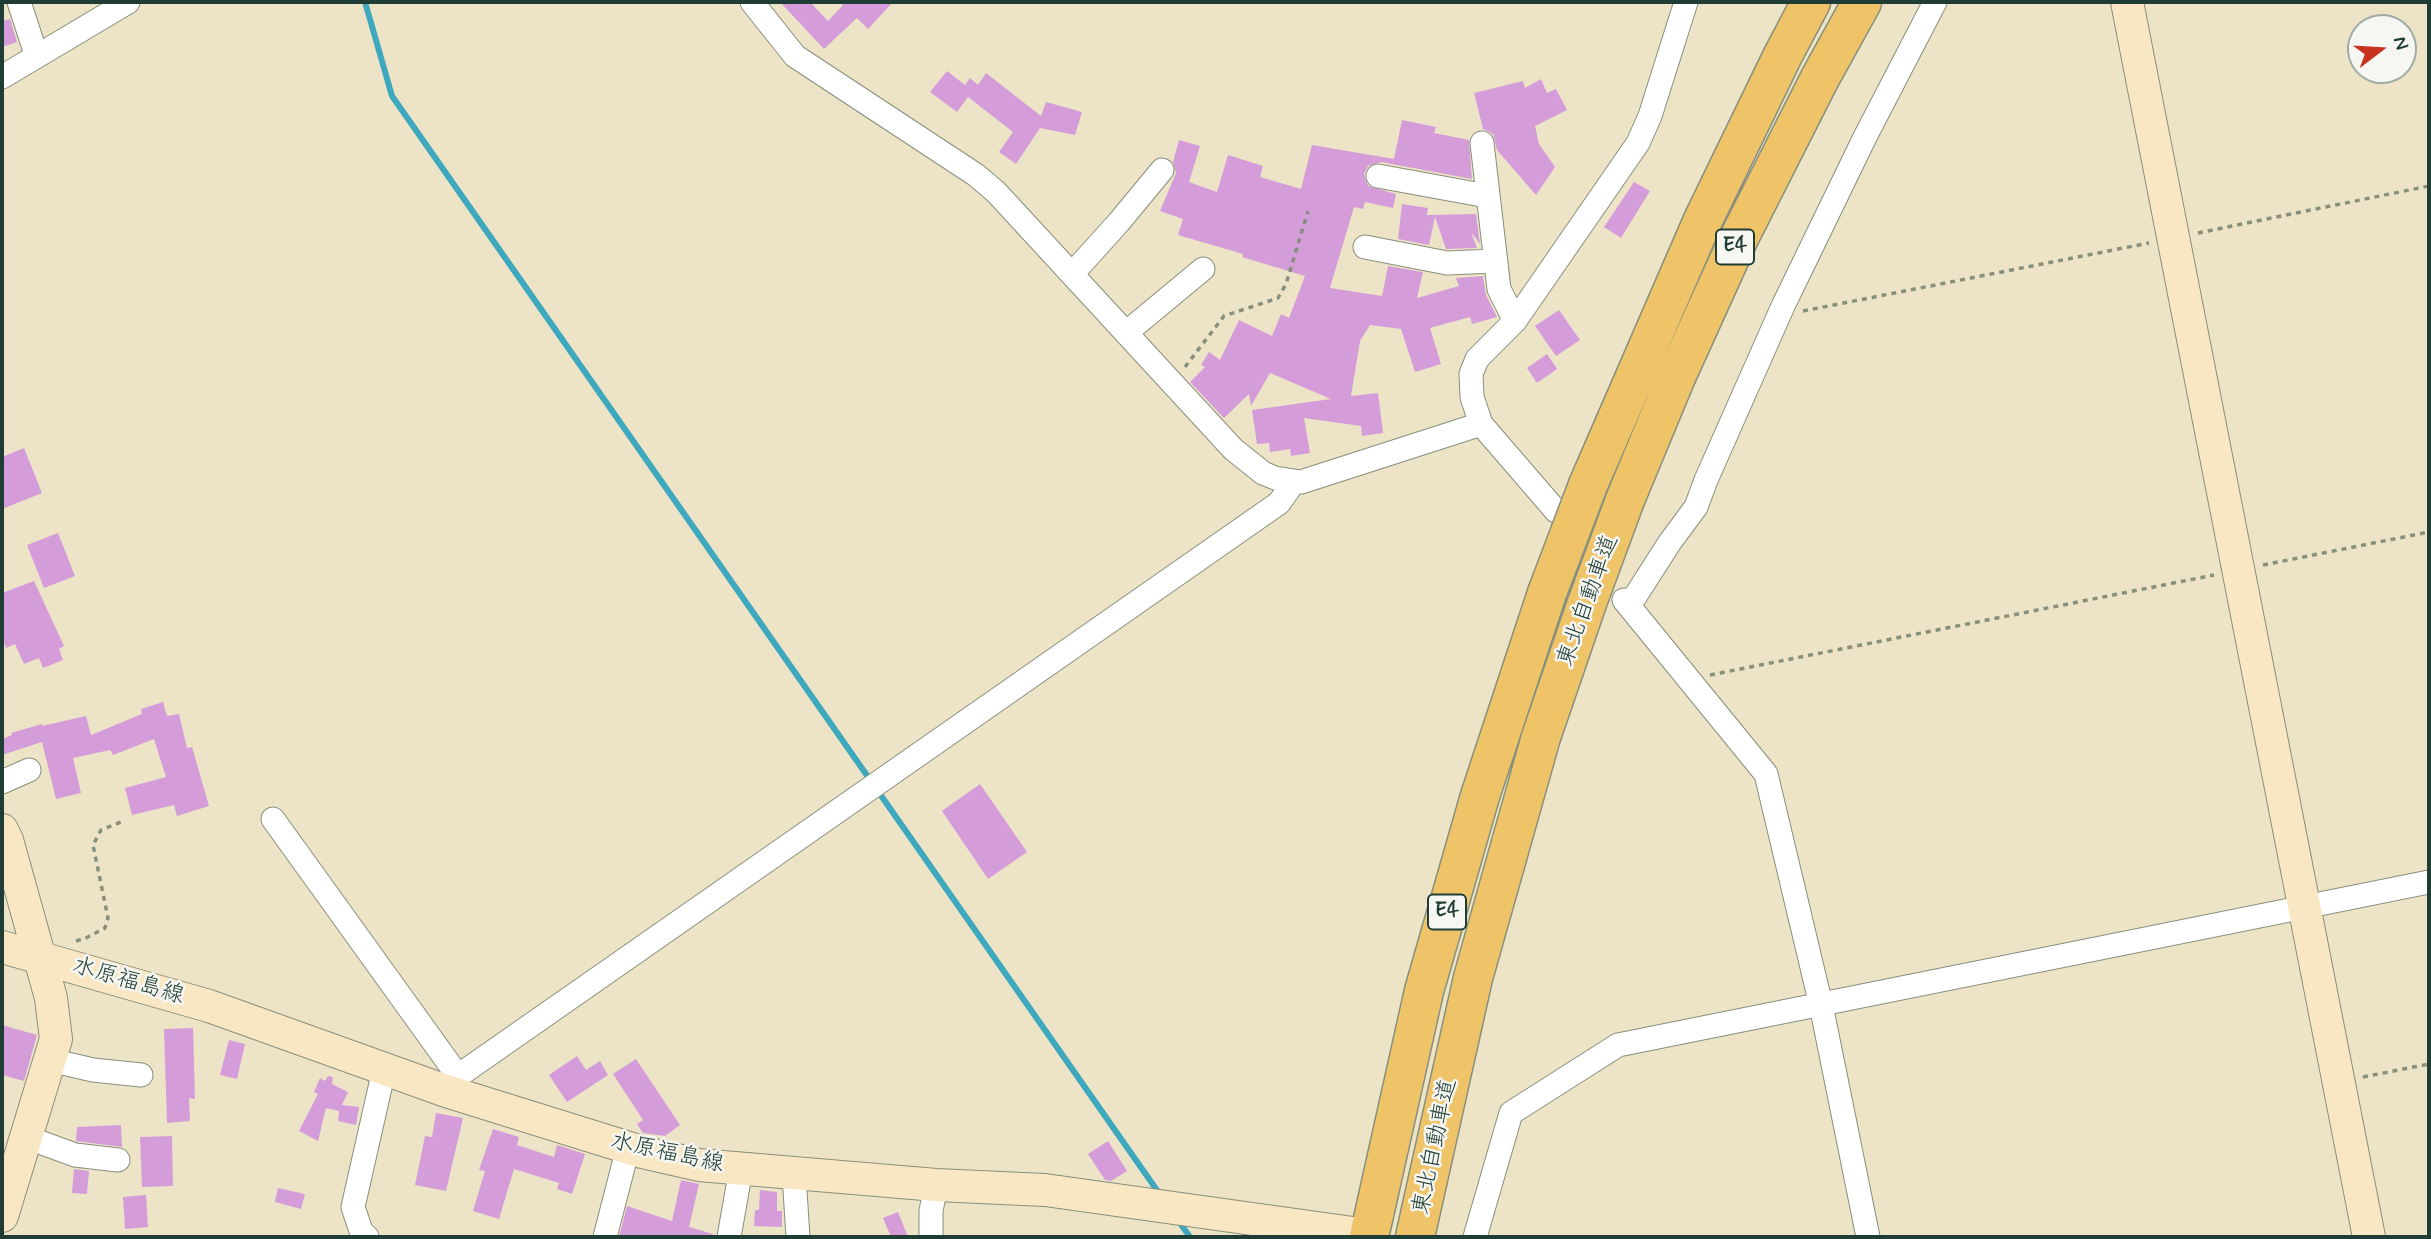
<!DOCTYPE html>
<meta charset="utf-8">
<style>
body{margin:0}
#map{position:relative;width:2431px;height:1239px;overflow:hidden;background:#ede3c6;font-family:Mynerve,sans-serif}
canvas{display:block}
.frame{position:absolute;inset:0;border:4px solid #1f3d34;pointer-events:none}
.north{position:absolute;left:2347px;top:14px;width:70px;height:70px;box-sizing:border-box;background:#f6f6f2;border:2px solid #a0aca6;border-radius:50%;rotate:73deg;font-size:19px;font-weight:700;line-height:28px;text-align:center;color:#1f3d34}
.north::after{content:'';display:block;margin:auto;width:24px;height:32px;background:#c8321e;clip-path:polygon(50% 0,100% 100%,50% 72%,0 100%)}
</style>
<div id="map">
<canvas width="2431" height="1239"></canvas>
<div class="frame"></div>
<div class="north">N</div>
</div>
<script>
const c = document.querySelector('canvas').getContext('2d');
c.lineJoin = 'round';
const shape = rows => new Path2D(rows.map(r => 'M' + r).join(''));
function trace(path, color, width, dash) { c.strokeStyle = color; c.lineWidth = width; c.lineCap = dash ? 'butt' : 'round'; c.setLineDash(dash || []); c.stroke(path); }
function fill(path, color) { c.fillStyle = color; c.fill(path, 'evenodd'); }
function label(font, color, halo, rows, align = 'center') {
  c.font = font + ' Mynerve,"Klee One",sans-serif'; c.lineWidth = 5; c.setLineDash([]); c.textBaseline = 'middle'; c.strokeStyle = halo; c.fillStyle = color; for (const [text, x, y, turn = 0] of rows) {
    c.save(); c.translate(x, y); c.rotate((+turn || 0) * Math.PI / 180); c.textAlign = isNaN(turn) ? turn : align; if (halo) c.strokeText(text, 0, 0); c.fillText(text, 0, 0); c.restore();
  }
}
trace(shape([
 [365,2,392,96,1161,1196],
 [1177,1219,1190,1237]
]), '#3ea8be', 6);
fill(shape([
 [780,2,810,2,828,21,843,5,839,2,893,2,868,29,857,18,824,49],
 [10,19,17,42,2,47,2,21],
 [947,71,965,85,970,78,978,85,986,73,1041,116,1046,102,1082,112,1075,135,1040,128,1016,164,999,152,1013,132,968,97,957,112,930,92],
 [1541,79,1547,93,1556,89,1567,110,1535,126,1539,144,1555,167,1536,195,1497,150,1493,134,1483,129,1474,93,1523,81,1525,88],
 [1402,120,1436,127,1434,133,1469,140,1472,179,1381,162,1368,166,1364,174,1368,186,1396,194,1393,208,1365,202,1363,209,1354,207,1330,288,1382,296,1388,266,1423,272,1417,298,1459,286,1456,278,1483,276,1486,295,1497,317,1472,324,1470,317,1430,328,1441,364,1415,372,1401,329,1370,325,1360,341,1351,396,1378,393,1383,433,1362,436,1361,426,1304,418,1310,453,1291,456,1290,449,1270,452,1269,443,1257,444,1252,410,1331,399,1270,373,1251,406,1249,394,1224,418,1190,382,1205,367,1201,365,1209,352,1220,360,1239,320,1272,336,1281,314,1289,318,1305,276,1242,257,1243,254,1178,235,1183,219,1160,211,1176,173,1173,162,1179,140,1200,146,1189,182,1217,192,1228,155,1263,166,1260,177,1301,189,1312,145,1394,159],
 [1634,182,1650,191,1621,238,1604,227],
 [1402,204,1428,208,1427,215,1476,214,1480,244,1471,232,1477,248,1446,249,1435,217,1429,245,1398,239],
 [1559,310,1580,340,1556,356,1535,326],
 [1547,354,1557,369,1537,383,1527,368],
 [24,448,42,493,2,509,2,457],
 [58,533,75,576,44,588,27,545],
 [34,581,64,646,59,649,63,660,43,668,39,658,24,664,15,644,6,648,2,636,2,593],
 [163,702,167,716,179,714,187,748,192,747,209,806,177,816,174,805,132,815,125,788,166,777,154,739,113,755,110,750,73,758,81,793,56,799,42,742,2,755,2,739,12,735,11,733,42,724,42,726,86,716,91,735,142,714,141,709],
 [980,784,1027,852,988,879,942,811],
 [2,1025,37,1035,24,1081,2,1075],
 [193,1028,195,1099,189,1098,190,1121,167,1123,164,1029],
 [229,1040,245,1044,237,1079,220,1075],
 [577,1056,586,1070,600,1061,608,1075,567,1102,549,1075],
 [636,1059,680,1125,665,1136,643,1133,637,1124,643,1120,613,1074],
 [328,1076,333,1077,332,1084,348,1092,342,1105,359,1107,356,1125,338,1121,339,1111,326,1108,318,1141,299,1131,318,1094,314,1092,320,1078,325,1081],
 [436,1113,463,1118,446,1191,415,1185,425,1136,432,1137],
 [121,1125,122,1147,76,1141,77,1127],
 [493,1129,519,1137,517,1145,554,1157,557,1145,585,1154,572,1194,557,1189,559,1183,514,1169,499,1219,473,1211,485,1171,479,1170],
 [172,1136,173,1186,142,1187,140,1137],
 [1108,1141,1127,1171,1111,1181,1105,1180,1088,1154],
 [74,1169,89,1171,87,1194,72,1193],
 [681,1180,699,1184,689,1227,713,1234,712,1237,619,1237,627,1206,672,1221],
 [278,1188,305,1194,301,1209,275,1202],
 [760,1190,777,1192,777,1211,782,1211,782,1227,754,1226,755,1210,759,1210],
 [146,1195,148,1227,125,1229,123,1197],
 [898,1212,908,1237,891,1237,883,1218]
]), '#d49dda');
const street = shape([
 [19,2,36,54],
 [752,2,795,56,976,175,996,192,1233,449,1263,473,1275,478,1301,482,1481,424,1556,511],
 [2,77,128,2],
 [1482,143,1499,289,1515,321],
 [1378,176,1487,196],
 [1365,247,1447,263,1495,261],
 [1073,273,1119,222,1162,170],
 [1127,332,1203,269],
 [1481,424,1472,397,1471,374,1477,359,1515,321,1638,143,1650,116,1686,2],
 [1624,600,1766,774,1821,1005,1868,1237],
 [1629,606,1670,542,1696,507,1706,480,1783,306,1865,137,1935,2],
 [2,782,29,770],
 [273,819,458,1076],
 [50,1060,93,1070,141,1075],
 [446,1091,458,1076,1279,503,1289,489,1287,481],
 [26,1137,75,1155,118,1160],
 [794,1175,798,1237],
 [367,1237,361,1231,353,1207,384,1070],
 [605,1237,628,1148],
 [729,1237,741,1169],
 [931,1237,931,1211,936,1185],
 [1475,1237,1511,1113,1618,1045,2429,882]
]);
const secondary = shape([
 [2127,2,2369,1237],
 [2,830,7,840,51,998,56,1039,2,1216],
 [2,947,209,1006,446,1091,642,1152,699,1165,936,1185,1045,1190,1360,1234]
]);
const highway = shape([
 [1588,485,1703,220,1782,57,1811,2],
 [1625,500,1676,377,1739,238,1820,78,1862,2],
 [1369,1237,1424,991,1480,796,1547,593],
 [1415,1237,1473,978,1541,737,1587,603]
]);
trace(street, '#86907d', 25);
trace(secondary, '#86907d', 34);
trace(highway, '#86907d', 41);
trace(shape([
 [2198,233,2429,186],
 [1803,311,2149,243],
 [1185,367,1224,316,1278,298,1286,284,1308,211],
 [2263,565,2429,532],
 [1710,675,2214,575],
 [76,941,86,938,105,928,108,918,93,845,101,830,121,822],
 [2363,1077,2429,1064]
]), '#86907d', 3.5, [5, 5]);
trace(street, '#fff', 23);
trace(secondary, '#f9e7c3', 32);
trace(highway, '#efc469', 38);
const highwayBridge = shape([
 [1547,593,1588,485],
 [1587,603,1625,500]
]);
trace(highwayBridge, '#86907d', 41, []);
trace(highwayBridge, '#efc469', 38);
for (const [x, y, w] of [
 [1735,247,38],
 [1447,912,38]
]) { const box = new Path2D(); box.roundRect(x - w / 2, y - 17.5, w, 35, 5); c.fillStyle = '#f6f6f2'; c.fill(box); trace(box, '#1f3d34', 2); }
label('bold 21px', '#1f3d34', null, [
 ["E4",1735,247],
 ["E4",1447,912]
]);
label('23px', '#1f3d34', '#f6f6f2', [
 ["東北自動車道",1589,601,-70],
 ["水原福島線",128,982,16],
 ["東北自動車道",1436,1147,-78],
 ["水原福島線",667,1154,12]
]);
</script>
